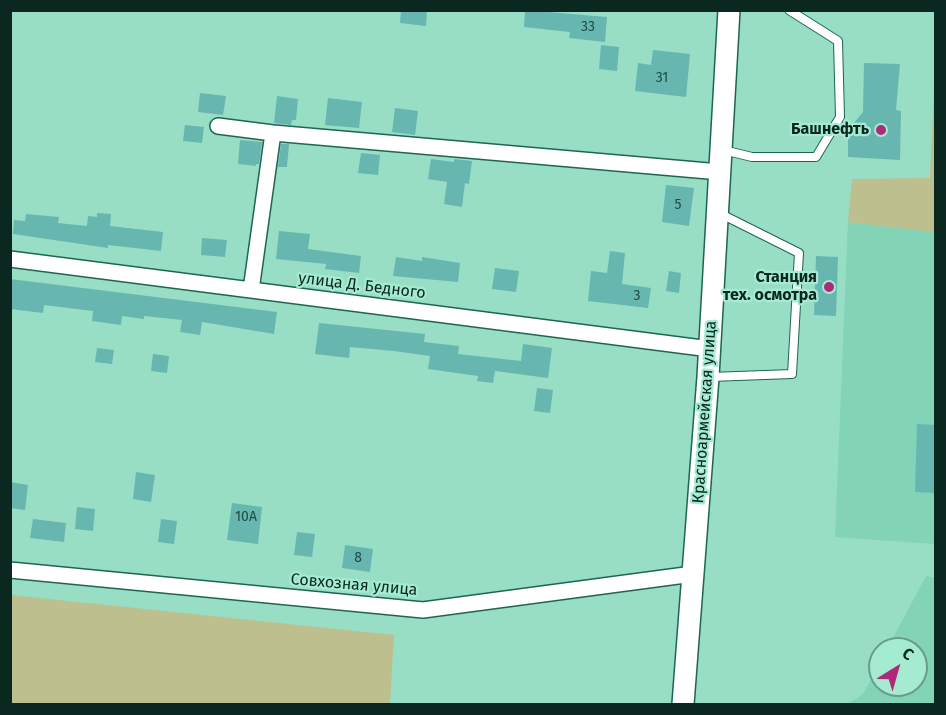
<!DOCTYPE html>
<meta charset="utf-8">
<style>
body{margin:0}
#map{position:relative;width:946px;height:715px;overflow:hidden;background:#98dec4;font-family:"Fira Sans",sans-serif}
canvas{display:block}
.frame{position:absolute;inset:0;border:12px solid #0a281f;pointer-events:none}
.north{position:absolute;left:868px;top:637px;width:60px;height:60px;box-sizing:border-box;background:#a5ebd1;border:2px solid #679d8a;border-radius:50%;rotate:37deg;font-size:16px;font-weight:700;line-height:24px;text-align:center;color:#0a281f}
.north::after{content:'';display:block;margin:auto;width:21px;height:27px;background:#ad2a76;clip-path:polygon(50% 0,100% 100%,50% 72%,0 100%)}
</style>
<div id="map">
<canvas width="946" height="715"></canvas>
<div class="frame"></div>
<div class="north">С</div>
</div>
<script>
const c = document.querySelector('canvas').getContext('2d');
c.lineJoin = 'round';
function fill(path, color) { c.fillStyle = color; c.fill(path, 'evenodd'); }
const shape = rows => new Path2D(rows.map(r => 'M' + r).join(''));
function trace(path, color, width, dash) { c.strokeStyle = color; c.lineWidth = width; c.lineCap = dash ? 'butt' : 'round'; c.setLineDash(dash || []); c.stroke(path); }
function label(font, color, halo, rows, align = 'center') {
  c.font = font + ' "Fira Sans",sans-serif'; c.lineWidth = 4.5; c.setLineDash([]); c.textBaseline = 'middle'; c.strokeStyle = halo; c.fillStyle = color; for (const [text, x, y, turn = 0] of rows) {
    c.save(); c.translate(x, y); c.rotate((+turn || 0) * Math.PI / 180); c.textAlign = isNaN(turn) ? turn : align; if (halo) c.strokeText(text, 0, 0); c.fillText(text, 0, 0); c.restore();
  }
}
fill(shape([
 [848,222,935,232,935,544,835,537],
 [926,576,935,578,935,704,848,704,863,694,880,663,880,685,916,685,916,649,887,649]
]), '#83d3b7');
fill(shape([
 [935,66,935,232,848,222,852,179,930,178],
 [11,595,394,635,390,704,11,704]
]), '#bdbf8e');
fill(shape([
 [401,10,427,10,426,26,400,23],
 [525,10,607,17,605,42,569,38,570,32,524,27],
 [601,45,619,47,617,71,599,69],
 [653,50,690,54,686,97,635,91,638,63,651,65],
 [864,63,900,64,896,110,901,111,900,160,848,157,848,130,863,112],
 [200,93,226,96,223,115,198,112],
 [277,96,298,99,296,120,292,120,291,125,274,123],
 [328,98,362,102,359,128,325,125],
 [395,108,418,111,415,135,392,132],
 [185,125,204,127,202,143,183,141],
 [240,140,262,142,259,164,256,164,256,166,238,164],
 [281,144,289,144,287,167,278,167],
 [361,153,380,155,378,175,358,173],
 [431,159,454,162,454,159,472,161,469,184,465,183,462,207,444,204,447,182,428,179],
 [666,185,694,188,689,226,662,222],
 [97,213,111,214,110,226,163,232,161,251,108,245,108,248,13,234,14,220,25,221,26,214,59,217,58,223,87,226,88,216,97,217],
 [279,231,310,234,308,249,361,256,359,273,325,269,326,264,276,259],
 [202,238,227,240,225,257,201,255],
 [610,251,625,253,622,284,651,288,648,308,588,301,591,271,607,273],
 [816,256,838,257,836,316,814,315],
 [396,257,422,261,422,257,460,263,458,282,393,276],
 [495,268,519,271,516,292,492,289],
 [669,271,681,273,679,293,666,291],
 [10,279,277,312,274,334,202,322,200,335,180,332,182,320,144,316,144,319,122,316,121,325,92,321,93,311,44,305,43,313,10,309],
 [319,323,425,334,424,342,459,346,458,354,521,361,523,344,552,348,548,378,495,371,493,383,477,381,478,376,428,369,430,356,394,351,350,347,349,358,315,354],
 [97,348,114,350,112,364,95,362],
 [153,354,169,356,167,373,151,371],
 [537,388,553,390,550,413,534,411],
 [917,424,936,425,936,493,915,492],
 [136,472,155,475,151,502,133,499],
 [10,482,28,485,25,510,10,508],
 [232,503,262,507,258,544,227,540],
 [77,507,95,509,93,531,75,529],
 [33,519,66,523,64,542,30,538],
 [161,519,177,521,174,544,158,542],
 [297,532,315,534,312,557,294,555],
 [345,545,373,549,370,572,342,568]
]), '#67b6b0');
const service = shape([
 [723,150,752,157,816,157,840,117,838,41,789,10],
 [710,377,792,374,799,253,721,214]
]);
const minor = shape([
 [218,126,273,133,720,172],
 [10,259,710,349],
 [251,290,273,133],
 [10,570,423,610,693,574]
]);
const secondary = shape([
 [683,704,708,377,729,10]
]);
trace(service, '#1d6651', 10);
trace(minor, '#1d6651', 18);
trace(secondary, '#1d6651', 24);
trace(service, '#fff', 8);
trace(minor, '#fff', 15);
trace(secondary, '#fff', 21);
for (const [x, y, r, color] of [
 [881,130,6,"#ad2a76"],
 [829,287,6,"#ad2a76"]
]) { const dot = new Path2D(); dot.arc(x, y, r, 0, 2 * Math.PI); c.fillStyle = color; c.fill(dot); trace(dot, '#a5ebd1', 2); }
label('14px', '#214c43', null, [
 ["33",588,27],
 ["31",662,78],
 ["5",678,205],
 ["3",637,296],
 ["10А",246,517],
 ["8",358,558]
]);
label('bold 16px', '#0a281f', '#a5ebd1', [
 ["Башнефть",869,130],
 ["Станция",817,278],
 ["тех. осмотра",817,296]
], 'right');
label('16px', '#0a281f', '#a5ebd1', [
 ["улица Д. Бедного",362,286,7],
 ["Красноармейская улица",705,412,-86],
 ["Совхозная улица",354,585,5]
]);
</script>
